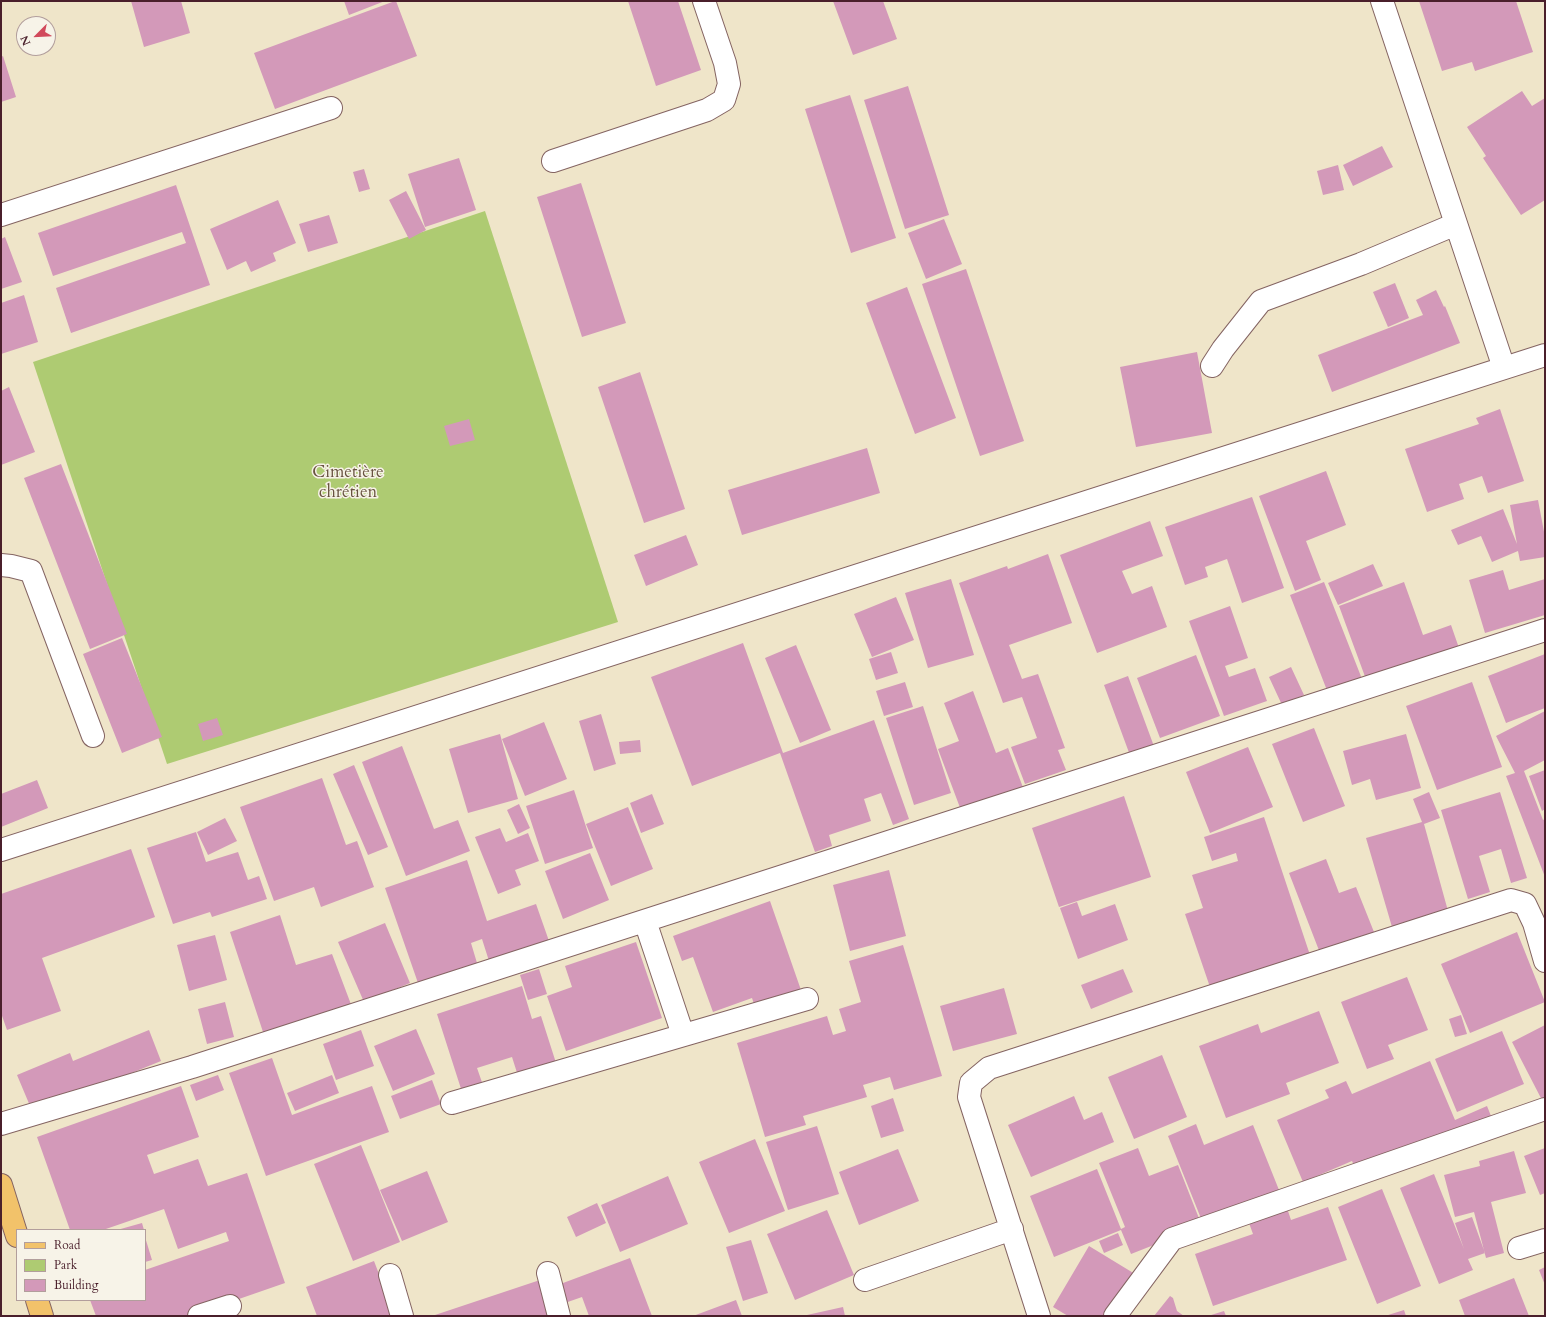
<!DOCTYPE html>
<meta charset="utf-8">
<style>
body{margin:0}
#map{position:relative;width:1546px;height:1317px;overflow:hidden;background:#efe5c9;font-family:Cardo,serif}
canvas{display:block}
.frame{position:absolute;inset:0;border:2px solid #4a1f2b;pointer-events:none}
.legend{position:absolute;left:16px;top:1229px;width:130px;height:72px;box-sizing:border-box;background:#f7f3e8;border:1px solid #b29e9c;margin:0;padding:5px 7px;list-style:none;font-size:12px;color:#4a1f2b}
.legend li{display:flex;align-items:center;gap:8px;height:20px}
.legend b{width:20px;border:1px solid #b29e9c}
.north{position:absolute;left:16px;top:16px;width:40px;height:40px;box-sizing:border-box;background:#f7f3e8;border:1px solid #b29e9c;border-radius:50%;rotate:246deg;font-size:11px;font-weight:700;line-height:16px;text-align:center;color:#4a1f2b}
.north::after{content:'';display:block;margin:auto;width:14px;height:18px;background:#d1495b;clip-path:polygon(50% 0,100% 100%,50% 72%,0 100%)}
</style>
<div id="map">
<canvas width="1546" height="1317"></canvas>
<div class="frame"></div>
<ul class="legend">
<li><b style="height:5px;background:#f2c26a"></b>Road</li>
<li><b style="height:11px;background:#aecb72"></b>Park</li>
<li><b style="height:11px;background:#d399b9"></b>Building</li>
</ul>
<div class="north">N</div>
</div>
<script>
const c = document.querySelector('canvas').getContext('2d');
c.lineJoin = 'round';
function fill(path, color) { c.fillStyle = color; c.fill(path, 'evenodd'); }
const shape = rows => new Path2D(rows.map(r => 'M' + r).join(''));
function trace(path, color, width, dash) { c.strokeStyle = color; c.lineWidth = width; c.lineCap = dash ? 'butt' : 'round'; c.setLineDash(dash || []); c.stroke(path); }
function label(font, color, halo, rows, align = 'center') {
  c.font = font + ' Cardo,serif'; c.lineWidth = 3; c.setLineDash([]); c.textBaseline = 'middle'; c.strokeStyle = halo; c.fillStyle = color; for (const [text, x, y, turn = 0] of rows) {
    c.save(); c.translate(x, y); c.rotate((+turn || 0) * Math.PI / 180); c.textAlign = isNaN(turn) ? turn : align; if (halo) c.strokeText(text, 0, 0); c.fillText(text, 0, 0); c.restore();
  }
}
fill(shape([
 [485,211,618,622,167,764,33,362]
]), '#aecb72');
fill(shape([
 [131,1,181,1,190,33,144,47],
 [344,1,385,1,349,15],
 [395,1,396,1,417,56,275,109,254,53],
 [628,1,678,1,701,70,656,86],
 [833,1,883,1,897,39,853,55],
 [1419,1,1516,1,1533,52,1475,71,1472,62,1442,71],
 [3,56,16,97,1,102,1,57],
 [908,86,949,215,905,229,864,100],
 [1522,91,1532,106,1545,98,1545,200,1521,215,1483,158,1486,156,1467,127],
 [850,95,896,238,851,253,805,109],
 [1382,146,1393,167,1353,186,1343,165],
 [459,158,476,210,425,227,408,174],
 [1338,165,1344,190,1323,195,1317,171],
 [364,169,370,189,359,192,353,172],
 [581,183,626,323,582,337,537,197],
 [176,185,210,285,71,333,56,288,186,243,182,232,53,276,38,233],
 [406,191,426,230,409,239,389,200],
 [278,200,296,243,273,253,276,261,251,272,246,261,227,270,210,229],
 [329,215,338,243,308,252,299,224],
 [944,219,962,264,926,279,908,233],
 [5,237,22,282,1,289,1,239],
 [966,269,1024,441,980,456,922,284],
 [1395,283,1409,318,1388,327,1373,292],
 [907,287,956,418,915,434,866,303],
 [1436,290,1444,307,1445,306,1460,343,1332,392,1318,355,1423,315,1416,300],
 [24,295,38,342,1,354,1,303],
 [1197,352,1212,433,1136,447,1120,367],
 [640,372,685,509,644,523,598,387],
 [9,387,35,452,1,465,1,391],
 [1500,409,1524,481,1488,493,1482,476,1459,484,1464,499,1427,512,1405,449,1479,424,1476,418],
 [469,419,475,440,450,446,444,426],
 [867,448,880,493,742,535,728,490],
 [61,464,127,634,90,649,24,478],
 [1326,471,1346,525,1306,541,1321,580,1295,591,1259,496],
 [1252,497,1284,588,1242,603,1227,559,1205,567,1208,577,1185,585,1165,527],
 [1538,500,1545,537,1545,557,1520,561,1518,551,1492,562,1481,536,1458,545,1451,530,1503,509,1517,544,1510,505],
 [1150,521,1163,556,1122,571,1132,594,1152,586,1167,627,1097,653,1060,555],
 [686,535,698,565,646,586,634,555],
 [1048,554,1072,623,1009,645,1022,679,1038,674,1065,748,1058,750,1066,770,1025,784,1011,747,1037,738,1022,697,1003,703,959,583,1007,566,1008,569],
 [1373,564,1383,586,1338,605,1328,583],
 [1503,570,1509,590,1545,579,1545,615,1485,633,1469,580],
 [951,579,974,655,928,668,905,593],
 [1324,582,1362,679,1328,693,1290,595],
 [1404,582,1423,635,1451,625,1459,648,1367,682,1339,606],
 [896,597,914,640,872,657,854,614],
 [1230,606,1248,658,1225,666,1229,677,1255,668,1267,701,1224,716,1189,621],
 [122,638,162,737,122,753,83,654],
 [743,643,783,753,874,720,909,819,893,825,881,793,864,799,871,821,829,835,832,846,815,852,780,753,692,786,651,677],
 [796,645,831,730,800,743,765,658],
 [891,652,898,673,876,680,869,659],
 [1545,654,1545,708,1506,723,1488,676],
 [1196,655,1220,716,1160,738,1137,678],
 [1291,667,1304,695,1282,705,1269,677],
 [1128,676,1155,749,1131,758,1104,685],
 [905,682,913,707,884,716,876,691],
 [1472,682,1502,767,1437,790,1406,706],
 [973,691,996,753,1008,748,1024,790,962,813,938,749,959,741,944,703],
 [923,706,951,793,914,805,886,718],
 [1545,711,1545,760,1524,771,1543,820,1545,819,1545,877,1506,776,1515,773,1496,736],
 [601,714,616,764,594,771,579,721],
 [217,718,223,735,203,741,198,724],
 [544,722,567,779,525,796,502,739],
 [1314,728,1345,806,1303,822,1272,744],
 [500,734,518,799,468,813,449,749],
 [1406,734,1421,788,1376,800,1370,779,1352,785,1343,751],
 [640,740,641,752,620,754,619,742],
 [402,746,434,829,458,820,470,851,406,876,362,762],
 [1248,747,1273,807,1210,833,1186,772],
 [354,765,388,847,368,855,333,774],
 [1545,770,1545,809,1542,811,1529,776],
 [322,778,346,845,357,841,374,887,321,907,314,887,274,901,240,807],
 [37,780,48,808,1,827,1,794],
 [574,790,593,848,545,864,526,806],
 [1429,792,1440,818,1424,824,1448,911,1392,927,1366,838,1422,822,1413,799],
 [1500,792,1527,878,1511,883,1501,849,1479,856,1490,892,1468,899,1441,810],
 [652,794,664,824,641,833,630,803],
 [1124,796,1151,877,1059,907,1032,828],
 [519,804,530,828,518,834,507,810],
 [628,807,653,869,611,886,586,824],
 [1264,817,1311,958,1211,990,1185,914,1203,908,1192,875,1238,861,1236,853,1212,861,1204,837],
 [225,818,237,841,208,855,197,832],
 [500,828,506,842,528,833,539,861,515,870,521,885,498,894,475,837],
 [196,832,206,862,238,852,248,880,259,876,267,899,212,917,210,912,173,924,147,848],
 [131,849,155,917,42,958,61,1011,7,1030,1,1013,1,894],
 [590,853,609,900,563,919,545,871],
 [1326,859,1339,893,1356,887,1376,937,1320,953,1289,873],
 [467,860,487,921,536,904,549,941,489,961,482,939,471,943,477,963,418,983,385,888],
 [889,870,906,936,850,951,833,885],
 [770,901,802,993,756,1010,752,998,713,1012,693,957,682,961,673,936],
 [1077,902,1082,916,1115,904,1128,940,1078,959,1060,908],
 [280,915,296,965,332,954,352,1007,265,1038,230,932],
 [385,923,410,983,364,1002,338,942],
 [1517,932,1545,1002,1470,1033,1441,964],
 [215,935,227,980,189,991,177,945],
 [636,942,662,1018,566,1051,547,996,572,987,565,966],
 [903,945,942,1076,894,1090,890,1077,863,1085,867,1097,803,1116,806,1125,765,1137,737,1043,827,1016,833,1035,846,1031,839,1009,861,1002,849,961],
 [539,969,547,994,528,1000,520,975],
 [1123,969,1133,992,1091,1009,1081,985],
 [1407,977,1428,1030,1388,1045,1394,1059,1367,1069,1341,1002],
 [522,986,532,1019,541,1016,557,1066,519,1079,512,1057,477,1068,484,1088,463,1095,437,1014],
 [1004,988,1017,1034,953,1051,940,1006],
 [225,1002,234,1037,207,1044,198,1009],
 [1319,1011,1339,1063,1286,1083,1290,1094,1226,1118,1199,1046,1258,1024,1261,1033],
 [1461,1015,1467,1034,1455,1037,1449,1019],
 [1545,1025,1545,1103,1544,1104,1512,1042],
 [416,1029,435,1074,393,1091,374,1046],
 [149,1030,161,1061,33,1113,17,1075,70,1053,73,1061],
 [361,1030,374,1066,336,1080,323,1044],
 [1502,1031,1524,1084,1457,1112,1435,1059],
 [1162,1055,1187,1117,1134,1139,1108,1077],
 [272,1058,292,1115,372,1086,389,1132,266,1176,229,1073],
 [1430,1061,1455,1120,1487,1106,1491,1116,1357,1172,1352,1161,1303,1182,1277,1120,1329,1098,1325,1090,1346,1081,1352,1094],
 [218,1075,224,1090,196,1101,190,1085],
 [332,1075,339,1093,295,1111,287,1093],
 [432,1080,441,1104,400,1119,391,1096],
 [181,1086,199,1137,147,1155,154,1174,198,1159,208,1186,247,1173,285,1283,190,1316,96,1316,90,1300,145,1300,145,1270,229,1241,226,1232,178,1249,164,1209,103,1230,70,1230,37,1137],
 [1074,1096,1084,1120,1102,1112,1114,1142,1031,1177,1008,1125],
 [893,1098,904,1131,881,1138,871,1106],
 [1196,1124,1204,1145,1253,1125,1279,1190,1202,1221,1168,1136],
 [817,1126,839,1194,788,1210,766,1142],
 [755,1139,785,1211,729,1233,699,1162],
 [361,1145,400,1242,353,1261,314,1164],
 [1138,1148,1149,1176,1178,1165,1202,1226,1131,1254,1121,1230,1054,1257,1030,1196,1097,1169,1121,1229,1125,1227,1099,1163],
 [1545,1148,1545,1193,1540,1195,1524,1156],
 [898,1149,919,1201,859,1225,839,1172],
 [1514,1151,1526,1193,1491,1202,1504,1253,1486,1258,1474,1212,1455,1217,1444,1175,1480,1166,1479,1161],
 [427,1171,448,1222,402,1241,380,1190],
 [1434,1174,1464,1249,1455,1223,1472,1217,1485,1253,1468,1259,1473,1270,1439,1284,1400,1188],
 [668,1176,688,1224,620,1252,601,1205],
 [1382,1189,1421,1286,1377,1304,1338,1207],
 [1284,1199,1291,1220,1328,1207,1347,1260,1213,1306,1195,1254,1253,1234,1245,1212],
 [597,1203,606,1223,576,1237,567,1217],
 [827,1210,854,1275,795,1300,767,1234],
 [142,1223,144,1230,117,1230],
 [1118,1233,1123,1245,1104,1253,1099,1241],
 [145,1237,152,1260,145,1262],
 [751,1240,768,1293,743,1301,726,1247],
 [1089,1246,1135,1274,1110,1316,1068,1316,1053,1307],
 [630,1258,652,1316,589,1316,582,1297,562,1304,555,1286],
 [374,1261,395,1316,317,1316,306,1287],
 [1545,1267,1545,1285,1539,1270],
 [1514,1278,1529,1316,1465,1316,1459,1300],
 [540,1280,552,1316,432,1316],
 [1170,1296,1173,1298,1177,1311,1184,1316,1154,1316],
 [736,1300,742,1316,693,1316],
 [843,1307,845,1316,807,1316,807,1315],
 [1404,1310,1406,1316,1385,1316],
 [1224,1311,1226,1316,1208,1316]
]), '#d399b9');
const minor = shape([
 [1382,1,1504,368],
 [553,161,707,110,724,100,729,84,725,63,704,1],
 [1,215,331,108],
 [1212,366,1223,349,1261,301,1361,264,1456,224],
 [1,565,11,566,31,571,93,736],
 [1,850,1545,355],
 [645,921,683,1035],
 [452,1103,807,999],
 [1,1124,192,1067,1545,630],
 [1519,1248,1545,1240],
 [548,1273,559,1316],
 [390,1275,402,1316],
 [865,1280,1012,1229],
 [199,1316,230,1306],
 [1039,1316,969,1097,971,1083,989,1068,1511,900,1525,904,1534,923,1545,961],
 [1115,1316,1172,1239,1545,1109]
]);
const major = shape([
 [1,1185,17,1236],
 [37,1300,42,1316]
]);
trace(minor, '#846462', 24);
trace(major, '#846462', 24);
trace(minor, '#fff', 22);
trace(major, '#f2c26a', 22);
label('17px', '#685340', '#f7f3e8', [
 ["Cimetière",348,473],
 ["chrétien",348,493]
]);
</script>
